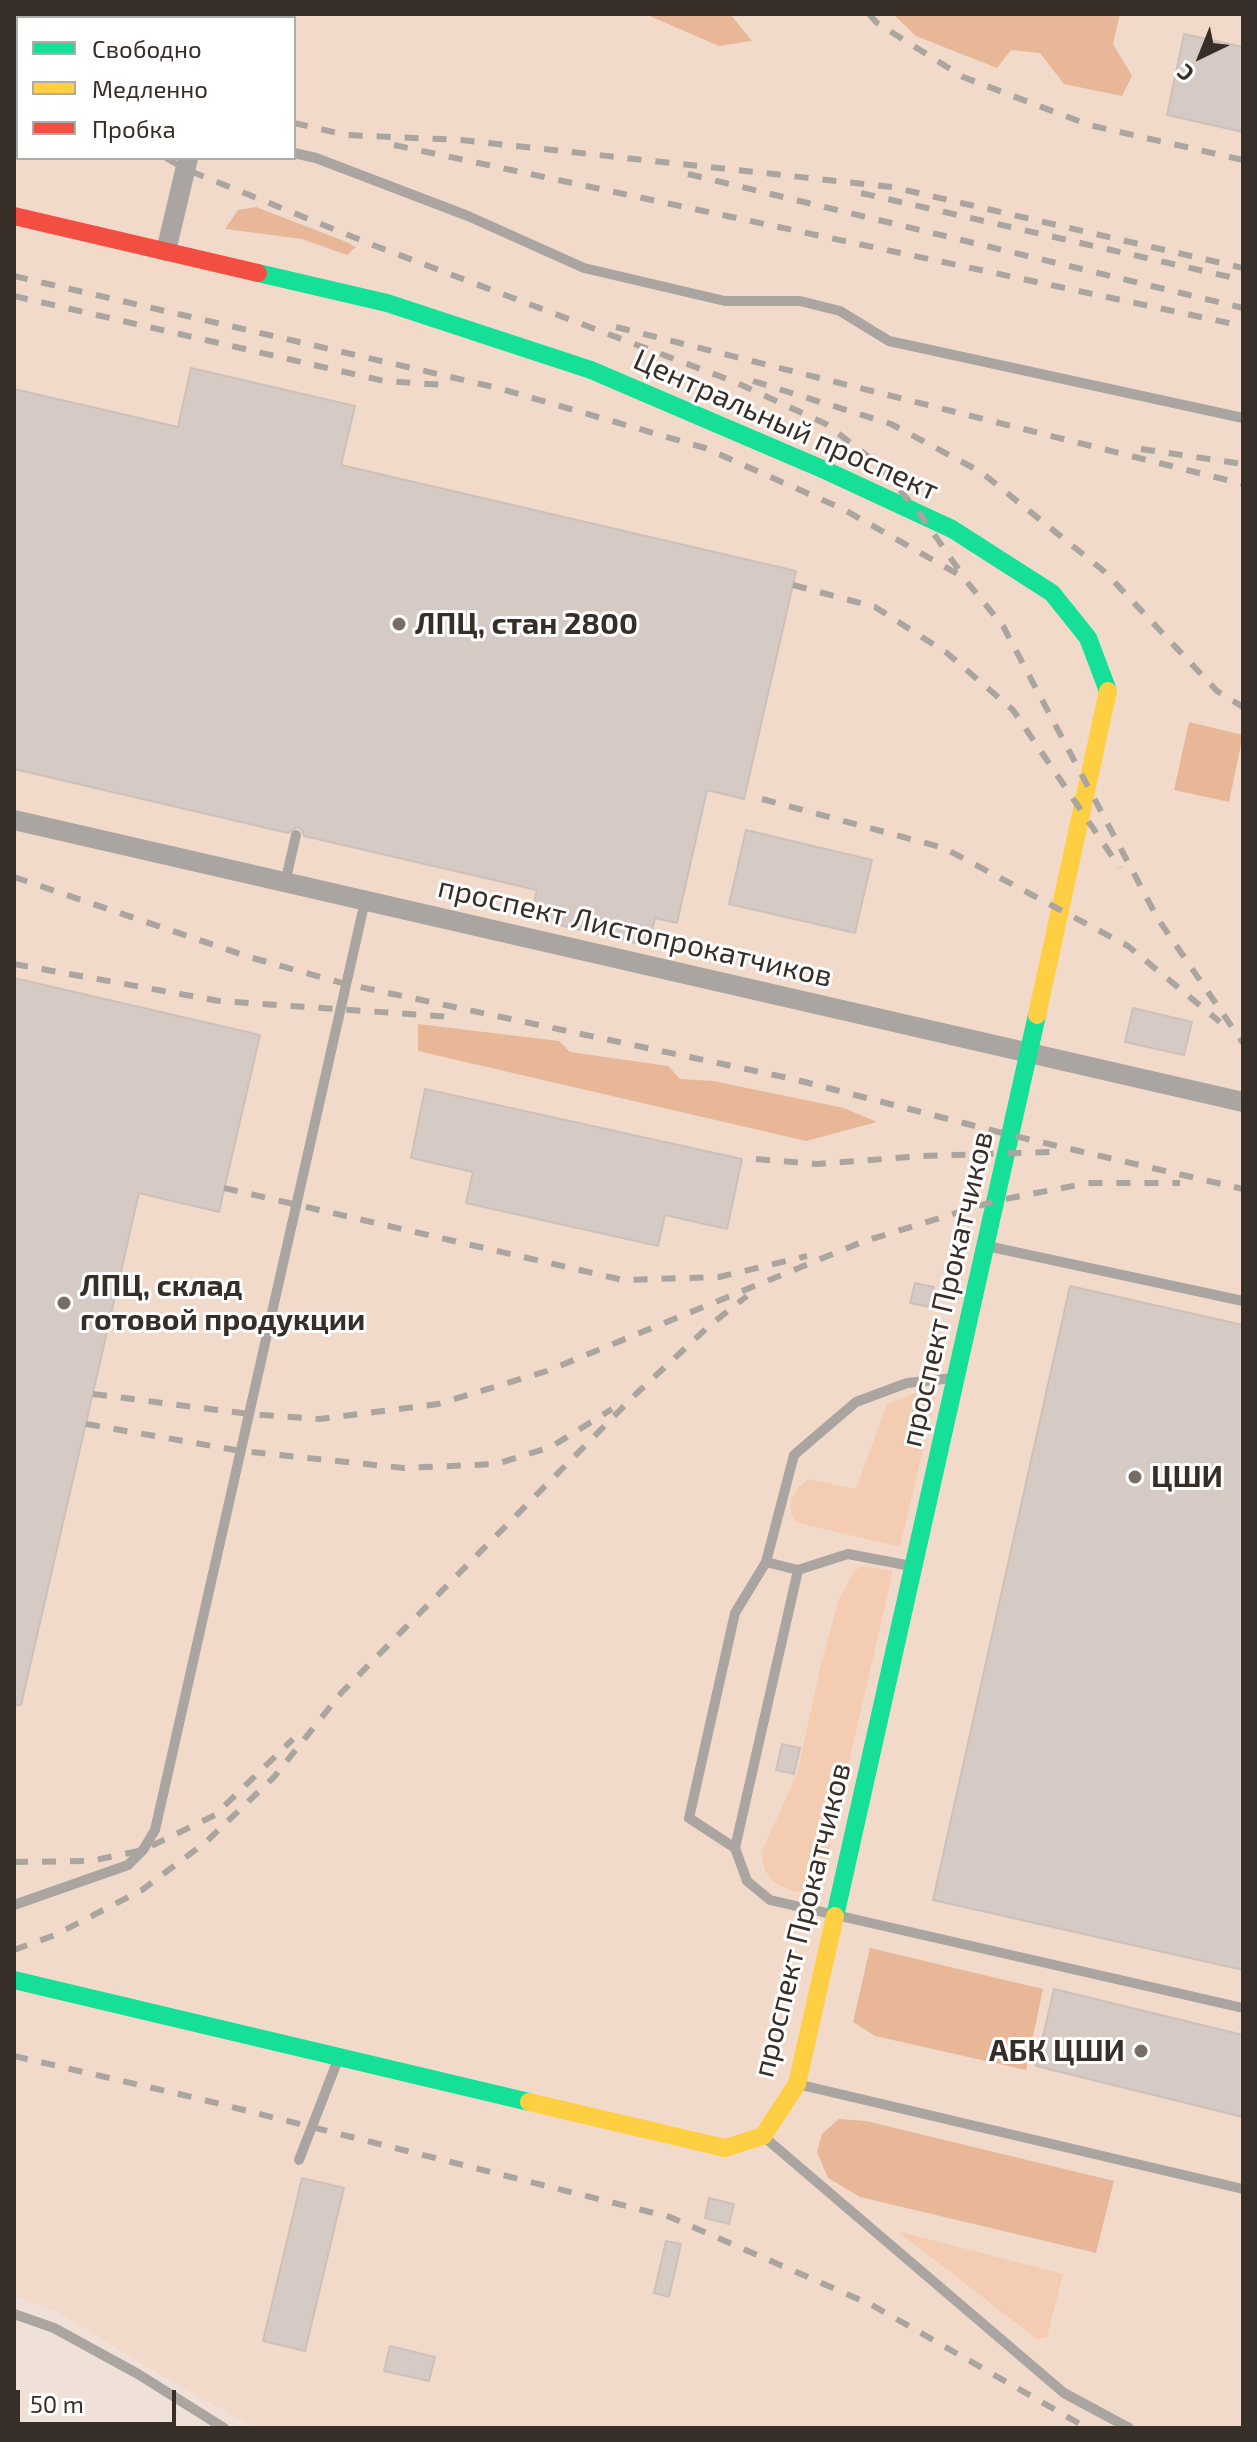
<!DOCTYPE html>
<meta charset="utf-8">
<style>
body{margin:0}
#map{position:relative;width:1257px;height:2442px;overflow:hidden;background:#efe1d8;font-family:"Exo 2",sans-serif}
canvas{display:block}
.frame{position:absolute;inset:0;border:16px solid #382e28;pointer-events:none}
.legend{position:absolute;left:16px;top:16px;width:280px;height:144px;box-sizing:border-box;background:#fff;border:2px solid #afaba9;margin:0;padding:10px 14px;list-style:none;font-size:24px;color:#382e28}
.legend li{display:flex;align-items:center;gap:16px;height:40px}
.legend b{width:40px;border:2px solid #afaba9}
.north{position:absolute;left:1161px;top:16px;width:80px;height:80px;-webkit-text-stroke:6px #fff;paint-order:stroke;rotate:223deg;font-size:22px;font-weight:700;line-height:32px;text-align:center;color:#382e28}
.north::after{content:'';display:block;margin:auto;width:28px;height:36px;background:#382e28;clip-path:polygon(50% 0,100% 100%,50% 72%,0 100%)}
.scale{position:absolute;left:16px;top:2390px;width:160px;height:36px;box-sizing:border-box;border:4px solid #382e28;border-top:0;padding-left:10px;font-size:24px;line-height:28px;white-space:nowrap;color:#382e28;-webkit-text-stroke:6px #fff;paint-order:stroke}
</style>
<div id="map">
<canvas width="1257" height="2442"></canvas>
<div class="frame"></div>
<ul class="legend">
<li><b style="height:10px;background:#16e098"></b>Свободно</li>
<li><b style="height:10px;background:#ffcf43"></b>Медленно</li>
<li><b style="height:10px;background:#f24e42"></b>Пробка</li>
</ul>
<div class="north">С</div>
<div class="scale">50 m</div>
</div>
<script>
const c = document.querySelector('canvas').getContext('2d');
c.lineJoin = 'round';
function fill(path, color) { c.fillStyle = color; c.fill(path, 'evenodd'); }
const shape = rows => new Path2D(rows.map(r => 'M' + r).join(''));
function trace(path, color, width, dash) { c.strokeStyle = color; c.lineWidth = width; c.lineCap = dash ? 'butt' : 'round'; c.setLineDash(dash || []); c.stroke(path); }
function label(font, color, halo, rows, align = 'center') {
  c.font = font + ' "Exo 2",sans-serif'; c.lineWidth = 6; c.setLineDash([]); c.textBaseline = 'middle'; c.strokeStyle = halo; c.fillStyle = color; for (const [text, x, y, turn = 0] of rows) {
    c.save(); c.translate(x, y); c.rotate((+turn || 0) * Math.PI / 180); c.textAlign = isNaN(turn) ? turn : align; if (halo) c.strokeText(text, 0, 0); c.fillText(text, 0, 0); c.restore();
  }
}
fill(shape([
 [14,14,1243,14,1243,2428,255,2428,165,2378,56,2311,14,2296],
 [18,18,294,18,294,158,18,158]
]), '#f2dacb');
fill(shape([
 [915,1393,936,1394,900,1547,798,1523,791,1514,791,1499,798,1488,808,1479,856,1489,887,1404],
 [861,1566,893,1571,818,1896,790,1890,774,1882,765,1871,761,1853,797,1774,821,1664,838,1602,853,1573],
 [897,2231,1063,2274,1047,2337,1037,2339]
]), '#f4ccb2');
fill(shape([
 [645,14,730,14,752,41,719,46],
 [893,14,1120,14,1113,44,1132,76,1122,96,1064,84,1040,53,1011,50,997,68,916,36],
 [256,207,344,241,356,247,347,255,302,239,225,229,238,210],
 [1189,722,1243,735,1229,802,1174,790],
 [418,1024,559,1041,570,1052,668,1066,680,1079,713,1081,844,1108,877,1122,806,1141,418,1051],
 [870,1948,1043,1989,1026,2070,875,2036,853,2022],
 [839,2119,866,2121,1114,2181,1096,2253,860,2197,828,2178,817,2152,822,2134]
]), '#e7b798');
const building = shape([
 [1184,34,1243,47,1243,132,1167,115,1184,34],
 [191,368,355,406,341,465,796,571,744,799,707,790,677,923,655,918,648,946,530,918,537,890,304,836,302,830,297,827,288,833,14,769,14,389,178,427,191,368],
 [746,830,872,860,855,933,729,904,746,830],
 [14,978,260,1035,219,1212,139,1193,21,1705,14,1705,14,978],
 [1133,1008,1192,1022,1184,1055,1125,1042,1133,1008],
 [425,1089,742,1159,727,1229,665,1215,658,1246,466,1203,473,1172,411,1158,425,1089],
 [915,1283,934,1287,929,1307,910,1303,915,1283],
 [1070,1286,1243,1325,1243,1970,933,1900,1070,1286],
 [782,1744,800,1748,794,1774,776,1770,782,1744],
 [1054,1989,1243,2035,1243,2117,1036,2066,1054,1989],
 [302,2178,344,2188,305,2351,263,2341,302,2178],
 [709,2198,734,2204,729,2224,705,2218,709,2198],
 [666,2241,681,2244,669,2297,654,2293,666,2241],
 [390,2346,435,2357,429,2381,384,2371,390,2346]
]);
fill(building, '#d5cac4');
trace(building, '#ccc1ba', 2);
trace(shape([
 [69,14,74,18],
 [294,153,316,158,468,216,584,268,725,301,800,301,840,311,889,341,1243,418],
 [285,883,296,835],
 [987,1246,1243,1301],
 [911,1566,848,1554,798,1570,766,1562,794,1455,856,1402,907,1383,953,1378],
 [798,1570,735,1848,747,1881,770,1900,1243,2008],
 [735,1848,689,1818,735,1613,766,1562],
 [14,1905,128,1865,143,1850,155,1830,365,901],
 [797,2084,1243,2189],
 [763,2136,1064,2393,1129,2428],
 [299,2160,339,2057],
 [14,2314,54,2328,138,2374,224,2428]
]), '#aaa5a1', 10);
trace(shape([
 [220,18,221,14],
 [166,251,188,158],
 [14,820,1243,1102]
]), '#aaa5a1', 20);
trace(shape([
 [258,273,387,303,591,370,827,471,952,529,1052,593,1088,638,1108,691],
 [835,1916,1037,1015],
 [14,1980,529,2102]
]), '#16e098', 18);
trace(shape([
 [1037,1015,1108,691],
 [529,2102,725,2148,763,2136,797,2084,835,1916]
]), '#ffcf43', 18);
trace(shape([
 [14,216,258,273]
]), '#f24e42', 18);
trace(shape([
 [869,14,877,23,963,77,1089,125,1243,160],
 [14,30,18,33],
 [14,63,18,67],
 [294,123,346,135,461,140,892,187,1243,268],
 [394,145,1243,326],
 [166,158,185,169,373,245,735,382,826,424,878,464,920,514,961,573],
 [688,174,1243,308],
 [861,193,1243,280],
 [14,276,498,388,705,448,843,509,963,577,1003,626,1158,919,1243,1043],
 [14,296,384,381,444,385],
 [616,327,1243,484],
 [753,381,891,424,981,472,1105,572,1217,691,1243,707],
 [1141,449,1243,464],
 [793,585,875,607,947,653,1013,710,1120,868],
 [762,799,944,848,1128,946,1220,1022],
 [14,877,249,957,346,984,793,1079,1010,1135,1243,1189],
 [14,964,219,1001,453,1017],
 [756,1159,817,1164,923,1156,1051,1152],
 [224,1188,623,1280,719,1277,807,1256],
 [93,1394,249,1414,320,1419,438,1404,547,1371,862,1242,995,1201,1088,1183,1180,1183],
 [86,1424,241,1451,404,1468,496,1464,551,1447,612,1409],
 [14,1862,91,1861,143,1850,215,1815,293,1739],
 [14,1950,55,1935,142,1890,206,1842,274,1777,342,1692,636,1394,709,1326,747,1296],
 [14,2056,196,2098,670,2217,872,2305,1087,2428]
]), '#aba5a0', 6, [14, 14]);
for (const [x, y, r, color] of [
 [399,624,8,"#786d66"],
 [64,1303,8,"#786d66"],
 [1135,1477,8,"#786d66"],
 [1141,2051,8,"#786d66"]
]) { const dot = new Path2D(); dot.arc(x, y, r, 0, 2 * Math.PI); c.fillStyle = color; c.fill(dot); trace(dot, '#fff', 3); }
label('30px', '#382e28', '#fff', [
 ["Центральный проспект",786,425,24],
 ["проспект Листопрокатчиков",635,932,13],
 ["проспект Прокатчиков",947,1289,-77],
 ["проспект Прокатчиков",802,1920,-76]
]);
label('bold 30px', '#382e28', '#fff', [
 ["ЛПЦ, стан 2800",415,624],
 ["ЛПЦ, склад",80,1286],
 ["готовой продукции",80,1320],
 ["ЦШИ",1151,1477],
 ["АБК ЦШИ",1125,2051,"right"]
], 'left');
</script>
